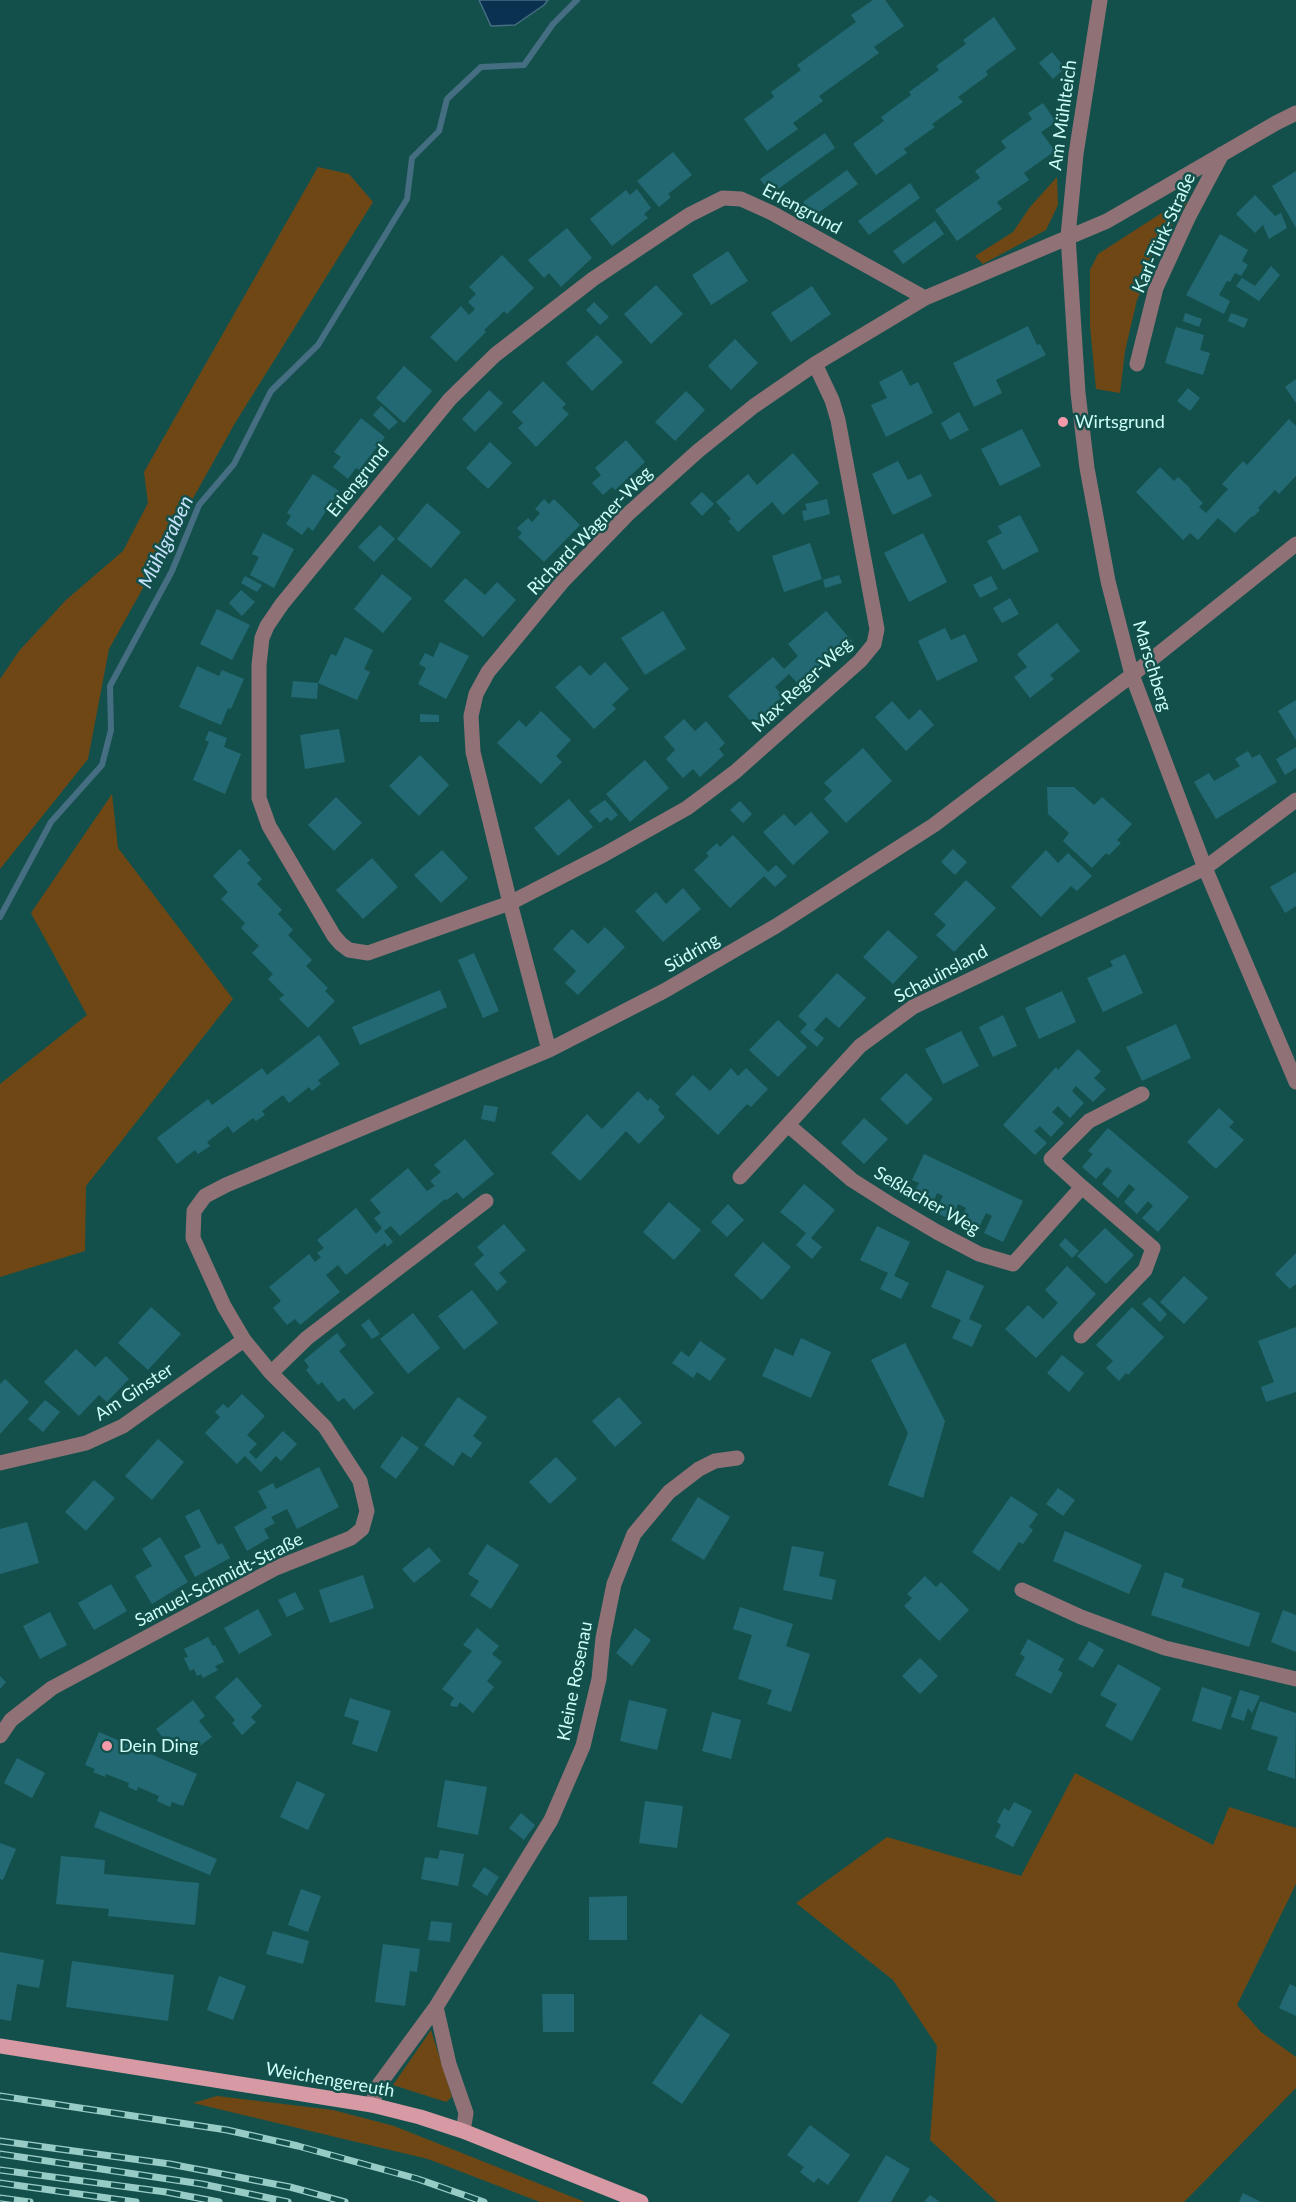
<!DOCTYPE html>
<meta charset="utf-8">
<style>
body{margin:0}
canvas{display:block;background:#13504b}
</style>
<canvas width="1296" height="2202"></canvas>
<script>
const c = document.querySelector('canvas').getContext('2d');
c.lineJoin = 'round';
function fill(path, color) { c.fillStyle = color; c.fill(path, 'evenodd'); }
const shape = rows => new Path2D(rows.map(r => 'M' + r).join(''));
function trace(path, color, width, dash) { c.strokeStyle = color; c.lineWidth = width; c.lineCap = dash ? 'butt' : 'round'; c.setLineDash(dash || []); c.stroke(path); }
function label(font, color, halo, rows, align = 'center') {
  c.font = font + ' Lato,sans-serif'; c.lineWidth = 5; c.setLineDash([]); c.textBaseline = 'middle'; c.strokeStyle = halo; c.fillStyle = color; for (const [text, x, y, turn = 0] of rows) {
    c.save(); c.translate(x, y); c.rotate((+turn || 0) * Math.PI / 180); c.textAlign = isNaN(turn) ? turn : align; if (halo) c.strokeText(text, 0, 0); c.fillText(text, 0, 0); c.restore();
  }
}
fill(shape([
 [318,167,349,174,373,202,235,423,109,649,88,759,0,869,0,679,19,651,66,600,123,551,148,503,144,472],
 [1057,177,1058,205,1046,230,983,264,975,256,1013,232,1030,207],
 [1185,198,1186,205,1175,219,1137,300,1125,351,1120,393,1096,389,1090,326,1090,270,1098,254],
 [112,794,118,848,233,999,86,1186,85,1251,0,1277,0,1084,87,1015,31,913],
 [1075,1773,1213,1845,1229,1807,1296,1828,1296,1884,1237,2005,1261,2032,1296,2057,1296,2088,1184,2202,997,2202,930,2140,937,2046,893,1980,796,1903,887,1837,1021,1876],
 [431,2030,452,2097,446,2102,393,2085],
 [217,2096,333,2110,394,2126,585,2202,540,2202,428,2159,193,2103]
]), '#6e4715');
const water = shape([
 [479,0,548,0,544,5,515,25,491,26,479,0]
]);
fill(water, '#0b3150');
trace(water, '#456e82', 1.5);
trace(shape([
 [0,917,51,822,102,765,111,730,110,686,172,571,199,505,234,464,271,391,318,345,407,199,412,158,439,131,447,99,481,67,524,65,553,24,577,0]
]), '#456e82', 6);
fill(shape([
 [873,0,885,0,904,26,874,47,879,53,819,96,823,101,793,123,798,129,767,151,744,119,774,97,771,92,801,70,797,65,856,22,851,15],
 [994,17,1016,49,986,71,988,75,958,97,963,102,932,124,935,127,904,149,907,153,876,175,853,144,884,121,881,117,911,95,909,92,939,70,936,66,966,44,963,40],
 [1052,52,1065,68,1053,79,1039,63],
 [1043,103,1056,122,1041,132,1055,151,1024,173,1029,180,997,202,1002,209,957,241,935,210,980,178,975,171,1006,148,1001,141,1032,119,1028,113],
 [825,133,835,148,771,194,760,179],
 [673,152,692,175,668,194,671,197,659,207,637,181],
 [847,170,858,184,814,216,803,202],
 [1296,171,1296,228,1272,186],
 [910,183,920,198,869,235,858,221],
 [637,189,651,208,644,214,648,218,612,246,590,219,626,190,630,195],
 [1255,195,1275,216,1281,213,1287,228,1269,239,1263,225,1255,233,1236,214],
 [935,221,944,234,903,264,893,251],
 [567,228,592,258,561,287,549,273,544,278,528,260],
 [1220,234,1248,250,1242,261,1248,265,1241,276,1235,273,1230,282,1227,281,1219,295,1230,301,1224,314,1186,295],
 [728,251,748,281,711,305,692,275],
 [502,255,534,288,507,314,504,311,498,317,484,330,486,332,456,362,430,337,461,306,469,315,475,309,468,302,476,294,469,287],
 [1271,266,1280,275,1259,301,1236,286,1242,278,1255,286],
 [656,285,683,314,651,344,624,314],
 [812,286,831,314,791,342,771,313],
 [594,302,609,317,600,325,586,310],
 [1185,313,1202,319,1199,327,1183,321],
 [1231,313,1248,319,1244,328,1228,321],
 [1028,326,1037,345,1040,344,1046,355,996,380,1002,393,974,407,953,363],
 [1176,327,1204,335,1200,350,1210,353,1203,375,1165,363],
 [597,335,623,362,592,391,566,363],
 [735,339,758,363,731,390,708,366],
 [404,366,432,391,404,423,376,398],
 [902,370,910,386,918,382,933,413,886,437,871,405,887,398,879,382],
 [1296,379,1296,403,1285,387],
 [543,381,566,404,562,408,569,414,536,447,518,428,523,423,512,412],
 [1188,388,1200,398,1190,411,1177,401],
 [489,390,503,403,475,432,462,419],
 [686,391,705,410,675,441,655,422],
 [381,406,398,422,389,430,373,415],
 [959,412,969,430,950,440,941,423],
 [361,418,385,437,359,470,356,468,348,479,333,467,341,457,334,452],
 [1289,419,1296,426,1296,476,1279,494,1275,490,1258,508,1260,510,1253,517,1252,516,1235,533,1218,518,1198,540,1190,533,1183,540,1136,492,1160,467,1174,481,1178,477,1191,489,1190,490,1203,503,1199,507,1206,513,1228,489,1222,484,1243,461,1247,465],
 [1022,429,1041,466,1000,486,981,449],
 [626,440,645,462,615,490,612,487,603,495,592,483,601,475,595,468],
 [490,442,512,463,488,489,466,468],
 [793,453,819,483,783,515,772,502,738,532,728,521,731,519,716,502,748,474,757,485],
 [898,461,908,480,921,474,932,496,893,515,872,474],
 [313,474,339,491,313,531,308,527,302,535,286,524,291,516,287,513],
 [702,492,714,504,702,516,690,503],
 [544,499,549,504,554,499,580,525,544,562,518,537,522,533,517,528,528,518,532,522,535,519,540,513,535,509],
 [827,499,830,514,804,521,802,511,807,510,805,504],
 [427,503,461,532,431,568,397,539],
 [1020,515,1039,551,1003,570,987,541,1002,533,998,526],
 [380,525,395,539,374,562,358,547],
 [263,533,294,549,274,588,250,575,259,557,252,554],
 [923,533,947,582,909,602,884,553],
 [810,543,822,579,784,592,772,556],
 [382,574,412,598,383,633,354,609],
 [839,575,842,583,825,588,823,580],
 [245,576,262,585,257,592,241,583],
 [991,576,998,589,980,598,973,585],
 [465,578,485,595,497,582,516,600,483,637,444,601],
 [241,590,255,602,242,616,229,603],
 [1010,598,1019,614,1002,623,993,608],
 [217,609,250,625,232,660,200,644],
 [663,611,686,649,645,675,621,638],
 [826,611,852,641,814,674,811,671,798,684,789,674,775,687,783,696,753,724,728,696,773,657,784,669,798,656,788,644],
 [1057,623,1080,651,1050,675,1054,679,1030,698,1014,677,1027,667,1017,654],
 [945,628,951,640,965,634,978,661,937,681,918,641],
 [345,637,373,650,364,669,370,672,357,700,318,683,331,654,336,656],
 [440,642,469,656,446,699,418,684,426,668,419,664,425,653,433,657],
 [605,662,629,689,612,705,616,709,594,729,555,687,580,665,590,676],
 [197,666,219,676,222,670,244,679,231,709,228,708,221,725,179,707],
 [293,681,318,683,317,699,291,697],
 [1296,700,1296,740,1278,711],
 [892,701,909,720,920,709,934,725,906,751,875,717],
 [541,711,571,740,556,756,562,762,541,784,497,743,519,720,526,727],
 [420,714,439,715,439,722,420,722],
 [684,719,695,731,706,721,725,743,719,749,724,755,700,777,693,769,683,778,666,759,675,750,664,737],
 [339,729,345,762,305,769,300,735],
 [209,731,227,738,224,747,241,754,225,794,193,780,209,742,205,740],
 [1296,747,1296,768,1285,775,1276,759],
 [863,748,892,781,846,823,824,799,832,791,824,783],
 [1248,751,1252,758,1260,754,1277,782,1216,819,1194,782,1209,773,1214,781,1240,766,1235,759],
 [420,755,449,785,419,816,389,786],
 [645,760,669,788,630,822,606,794],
 [1047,787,1074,787,1094,805,1102,797,1132,824,1117,840,1121,843,1109,855,1106,853,1092,868,1063,841,1069,833,1048,814],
 [336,797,362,823,334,851,308,825],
 [569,799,593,827,558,856,534,828],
 [605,800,618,815,611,821,607,817,600,823,589,811],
 [740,801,752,814,743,823,730,810],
 [811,812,829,832,793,865,763,832,784,814,795,826],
 [733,835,768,872,776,865,787,876,775,887,764,876,730,908,694,870,709,856,706,853,717,843,720,847],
 [240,849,250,860,247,863,262,879,257,884,282,910,278,914,293,930,288,935,312,960,306,966,328,988,325,991,335,1001,308,1028,279,999,284,995,268,979,273,974,252,953,259,946,241,928,245,923,221,899,228,892,213,876],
 [953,849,967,862,955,875,941,862],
 [442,850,468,878,441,903,414,875],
 [1046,850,1058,863,1068,853,1092,876,1077,891,1071,886,1041,917,1011,887],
 [372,858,398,887,363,919,336,890],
 [1296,872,1296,906,1285,913,1270,887],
 [966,880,996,908,954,952,936,935,946,925,934,914],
 [683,888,701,909,663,942,635,911,656,892,666,904],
 [605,927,625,947,578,995,565,983,576,971,553,949,572,929,588,944],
 [888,930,918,957,893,984,863,957],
 [474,953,499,1011,483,1018,458,960],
 [1125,954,1143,993,1103,1012,1087,978,1113,966,1110,961],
 [837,973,866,998,839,1028,826,1017,814,1030,824,1038,817,1047,800,1032,807,1024,798,1016],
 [440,990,447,1007,360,1045,352,1027],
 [1062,991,1076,1022,1039,1039,1025,1008],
 [1003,1015,1017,1046,993,1057,979,1027],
 [778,1020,807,1047,778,1077,749,1050],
 [1176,1024,1191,1058,1142,1081,1126,1047],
 [961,1031,979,1066,943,1084,925,1049],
 [319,1035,340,1064,318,1080,321,1084,312,1091,309,1087,289,1103,283,1095,262,1111,265,1115,256,1121,253,1118,233,1133,228,1126,207,1142,210,1146,198,1154,195,1150,177,1164,157,1138,208,1099,212,1105,262,1068,267,1075],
 [1078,1049,1101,1071,1094,1078,1106,1089,1093,1102,1076,1086,1072,1091,1084,1103,1070,1118,1058,1106,1052,1112,1064,1123,1051,1137,1040,1126,1034,1131,1047,1143,1035,1155,1003,1125,1056,1067,1058,1070],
 [731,1068,738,1076,746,1068,768,1089,751,1107,747,1104,718,1135,675,1094,693,1075,710,1091],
 [906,1073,933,1099,907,1125,880,1099],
 [638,1091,648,1101,650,1098,660,1107,658,1110,665,1117,639,1144,626,1131,580,1181,551,1153,587,1114,602,1129],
 [484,1105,498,1107,495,1122,481,1119],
 [1219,1108,1234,1122,1229,1127,1244,1140,1216,1169,1187,1142],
 [864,1118,888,1139,864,1164,841,1143],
 [1108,1128,1189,1197,1158,1232,1142,1218,1153,1206,1148,1201,1137,1214,1124,1202,1135,1189,1129,1184,1118,1198,1102,1184,1112,1171,1107,1167,1096,1179,1082,1167,1093,1154,1088,1151],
 [465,1139,494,1174,463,1199,457,1192,447,1200,445,1199,400,1236,391,1226,384,1231,393,1242,387,1247,385,1243,346,1275,338,1265,326,1275,340,1292,300,1325,295,1319,287,1325,273,1308,281,1301,269,1287,309,1254,315,1262,321,1257,317,1253,324,1248,317,1240,356,1208,376,1234,382,1228,374,1218,381,1213,370,1200,408,1168,427,1191,435,1186,430,1181,441,1172,434,1165],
 [924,1154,1023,1201,1003,1242,984,1233,992,1216,986,1213,977,1231,959,1222,966,1208,958,1204,951,1220,935,1212,943,1196,937,1193,930,1210,910,1200,919,1183,912,1180],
 [804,1184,835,1210,811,1238,822,1247,812,1259,796,1245,806,1233,780,1212],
 [669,1202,701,1230,674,1260,643,1232],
 [728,1204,744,1220,727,1237,711,1222],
 [504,1224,526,1250,499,1273,507,1282,497,1291,474,1264,484,1255,477,1247],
 [877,1226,910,1242,894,1276,909,1283,901,1299,880,1289,888,1273,860,1260],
 [1105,1228,1134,1255,1106,1284,1077,1256],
 [1065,1238,1079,1251,1072,1258,1059,1245],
 [763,1242,791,1267,762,1300,734,1275],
 [1296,1253,1296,1284,1290,1289,1275,1274],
 [1067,1266,1096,1294,1036,1358,1005,1329,1028,1305,1043,1319,1058,1303,1045,1290],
 [947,1270,984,1286,969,1319,982,1325,972,1347,952,1338,961,1320,931,1307],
 [1184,1276,1208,1298,1184,1324,1160,1302],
 [472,1290,498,1323,464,1350,438,1316],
 [1150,1297,1167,1314,1160,1322,1142,1304],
 [151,1307,181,1334,148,1370,118,1343],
 [1132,1307,1164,1337,1128,1375,1126,1373,1119,1381,1106,1368,1113,1361,1096,1345],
 [413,1313,440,1348,408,1374,380,1339],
 [369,1319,380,1334,372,1339,361,1325],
 [1296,1327,1296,1392,1266,1402,1261,1387,1274,1382,1258,1341],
 [337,1333,346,1345,339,1351,374,1393,354,1410,344,1398,338,1402,322,1382,318,1385,306,1370,309,1367,304,1360],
 [801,1338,831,1352,811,1398,762,1376,775,1348,793,1356],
 [700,1341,726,1359,710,1381,697,1372,693,1378,672,1363,681,1351,689,1357],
 [905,1343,945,1421,923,1498,888,1485,908,1433,871,1360],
 [76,1349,95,1367,106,1356,129,1379,107,1402,99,1395,79,1416,44,1382],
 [1062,1355,1084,1373,1069,1392,1047,1373],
 [5,1379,29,1402,0,1434,0,1384],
 [242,1394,265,1416,247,1435,257,1444,249,1452,256,1459,283,1431,297,1444,281,1461,276,1456,261,1472,245,1456,237,1464,205,1433,220,1417,215,1412,223,1404,228,1408],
 [458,1397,487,1417,473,1436,482,1443,471,1458,462,1452,453,1466,424,1445],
 [619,1397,642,1423,615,1447,592,1421],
 [45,1400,60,1412,43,1432,28,1419],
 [402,1436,419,1448,396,1479,380,1467],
 [158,1439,184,1462,152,1500,125,1476],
 [556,1457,577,1479,550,1504,529,1482],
 [319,1467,339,1507,297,1529,287,1509,271,1517,275,1523,264,1529,269,1538,247,1551,234,1527,267,1508,258,1491,273,1483,276,1489],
 [94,1480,115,1498,86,1531,65,1512],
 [1058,1488,1075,1500,1063,1516,1046,1504],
 [1011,1496,1038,1514,1029,1527,1033,1530,1023,1544,1019,1542,999,1571,972,1552],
 [698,1497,730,1517,704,1560,671,1540],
 [199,1509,218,1545,222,1543,230,1558,195,1577,184,1556,201,1547,185,1516],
 [27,1522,39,1563,0,1574,0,1529],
 [1065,1531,1142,1565,1129,1594,1053,1561],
 [160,1537,188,1582,152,1604,135,1576,152,1566,142,1549],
 [487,1544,519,1565,491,1609,470,1595,479,1581,468,1574],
 [792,1546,824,1552,819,1576,836,1580,832,1600,783,1590],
 [429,1547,441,1561,414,1583,402,1569],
 [1165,1572,1184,1579,1181,1587,1260,1613,1249,1647,1151,1615],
 [363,1575,374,1608,330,1623,319,1590],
 [925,1576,936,1587,941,1582,969,1610,939,1641,904,1606,912,1598,907,1594],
 [111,1584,127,1611,94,1630,78,1603],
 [295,1592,304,1609,287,1617,278,1600],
 [740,1607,793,1624,786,1646,810,1654,791,1712,767,1704,772,1690,738,1679,752,1635,733,1629],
 [258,1609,272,1635,239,1654,224,1628],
 [1283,1610,1296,1615,1296,1652,1271,1642],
 [50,1612,67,1645,40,1659,23,1626],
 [477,1628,499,1646,492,1654,502,1662,487,1681,494,1687,473,1713,460,1702,457,1707,451,1706,450,1704,454,1698,442,1689,472,1651,463,1645],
 [635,1628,651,1640,632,1666,616,1653],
 [208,1637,213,1646,215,1645,224,1662,215,1666,218,1670,203,1678,201,1674,197,1676,194,1669,190,1671,184,1658,188,1657,184,1649],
 [1028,1639,1064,1659,1058,1670,1063,1673,1051,1694,1015,1675,1025,1657,1020,1654],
 [1089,1641,1104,1650,1093,1668,1078,1659],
 [920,1658,938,1676,920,1694,902,1676],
 [1118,1664,1161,1688,1132,1741,1105,1726,1117,1704,1100,1695],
 [0,1676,6,1682,0,1689],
 [237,1677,262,1706,251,1717,256,1722,242,1735,232,1723,235,1720,215,1697],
 [1202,1687,1232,1697,1221,1730,1192,1721],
 [1240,1690,1260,1696,1252,1713,1248,1708,1244,1721,1231,1717],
 [350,1698,391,1711,377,1752,352,1744,359,1721,344,1716],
 [193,1700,205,1716,199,1721,212,1737,193,1751,187,1743,183,1746,176,1738,168,1744,156,1729],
 [629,1700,667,1709,657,1750,620,1741],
 [1260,1701,1296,1713,1295,1779,1267,1770,1278,1737,1251,1729],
 [712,1712,741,1720,731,1759,702,1751],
 [99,1732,197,1774,183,1806,172,1802,170,1807,157,1801,159,1796,138,1787,137,1791,128,1787,129,1783,106,1774,105,1777,93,1772,95,1769,85,1765],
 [17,1758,45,1773,32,1798,4,1783],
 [445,1780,487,1787,478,1835,437,1827],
 [297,1781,325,1794,308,1830,280,1817],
 [645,1801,683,1806,677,1848,639,1843],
 [1014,1802,1032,1811,1013,1847,995,1837,1001,1825,997,1822,1004,1808,1009,1811],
 [100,1811,217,1859,210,1875,94,1827],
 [521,1813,535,1825,524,1840,509,1828],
 [0,1843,16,1849,3,1880,0,1879],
 [440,1850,464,1854,458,1886,421,1879,425,1857,438,1859],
 [61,1856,105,1860,104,1874,199,1883,195,1925,108,1916,109,1909,56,1904],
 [484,1867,499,1877,487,1896,472,1886],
 [301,1889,321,1896,308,1932,288,1925],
 [627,1896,627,1940,589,1940,589,1897],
 [431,1921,452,1923,450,1942,428,1940],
 [273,1931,309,1941,303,1964,266,1954],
 [383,1944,420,1949,417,1972,410,1971,405,2006,375,2002],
 [0,1952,44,1960,39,1988,17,1984,11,2021,0,2019],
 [72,1961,174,1975,168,2021,66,2007],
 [219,1976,246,1986,233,2020,207,2010],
 [1290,1984,1296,1987,1296,2016,1279,2008],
 [542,1994,574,1994,574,2032,543,2032],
 [700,2014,730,2035,682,2104,652,2083],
 [810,2125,850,2155,828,2185,818,2178,814,2183,800,2172,804,2167,787,2155],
 [886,2155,910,2169,891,2202,858,2202],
 [1243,2193,1261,2202,1239,2202],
 [930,2195,940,2202,924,2202]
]), '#236973');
trace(shape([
 [1100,0,1076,154,1068,236,1078,393,1087,468,1108,581,1132,675,1205,868,1296,1082],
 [815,364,832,400,838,420,877,629,874,644,860,661,735,772,687,808,605,854,510,903,368,953,349,950,341,944,334,936,269,826,259,798,259,665,262,638,267,626,282,604,450,399,495,355,593,279,689,215,723,198,741,199,772,213,925,298],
 [1137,364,1156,288,1189,216,1222,154],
 [549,1050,510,903,473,752,471,716,476,694,488,672,563,581,628,514,698,451,754,406,815,364,925,298,1107,221,1276,123,1296,113],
 [788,1125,852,1180,893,1206,937,1232,979,1254,1013,1264,1082,1187,1153,1248,1145,1270,1081,1336],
 [740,1177,860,1046,913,1007,1205,868,1296,800],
 [1082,1187,1051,1159,1089,1121,1142,1094],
 [271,1373,307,1338,486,1201],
 [0,1463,86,1443,123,1426,244,1340],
 [1022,1590,1081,1617,1165,1648,1296,1679],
 [0,1736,11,1720,52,1688,276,1568,351,1538,362,1529,367,1511,360,1481,325,1427,271,1373,244,1340,224,1306,193,1238,194,1211,205,1196,226,1185,549,1050,664,991,776,926,934,825,1132,675,1296,544],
 [436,2007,449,2064,466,2113,463,2131],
 [372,2105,378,2086,436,2007,551,1820,583,1746,599,1679,603,1638,614,1584,634,1534,669,1492,699,1469,715,1461,737,1458]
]), '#907176', 15);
trace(shape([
 [0,2046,372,2105,420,2117,463,2131,641,2202]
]), '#d79aa4', 15);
const rail = shape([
 [0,2096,227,2130,298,2146,418,2179,484,2202],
 [0,2141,170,2164,290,2187,345,2202],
 [0,2154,202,2184,288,2202],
 [0,2170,166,2192,219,2202],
 [0,2183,136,2202],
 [0,2198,30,2202]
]);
trace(rail, '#97cbc6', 7);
trace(rail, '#13504b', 4.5, [14]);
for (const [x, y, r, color] of [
 [1063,422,6,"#f39aaa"],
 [107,1746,6,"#f39aaa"]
]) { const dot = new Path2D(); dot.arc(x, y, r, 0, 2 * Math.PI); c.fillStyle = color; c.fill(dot); trace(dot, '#13504b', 2); }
label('18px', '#cdfef8', '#13504b', [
 ["Am Mühlteich",1063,115,-82],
 ["Erlengrund",802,209,28],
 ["Karl-Türk-Straße",1164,233,-66],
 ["Erlengrund",358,481,-51],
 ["Richard-Wagner-Weg",590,531,-46],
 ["Marschberg",1152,666,73],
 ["Max-Reger-Weg",802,685,-43],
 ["Südring",692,953,-30],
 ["Schauinsland",941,974,-28],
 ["Seßlacher Weg",927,1201,30],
 ["Am Ginster",134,1392,-33],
 ["Samuel-Schmidt-Straße",219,1580,-27],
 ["Kleine Rosenau",575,1681,-79],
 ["Weichengereuth",330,2080,10]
]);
label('18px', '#cdfef8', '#13504b', [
 ["Wirtsgrund",1075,422],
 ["Dein Ding",119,1746]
], 'left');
label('italic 20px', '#c6e2fd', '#13504b', [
 ["Mühlgraben",166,542,-64]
]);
</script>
